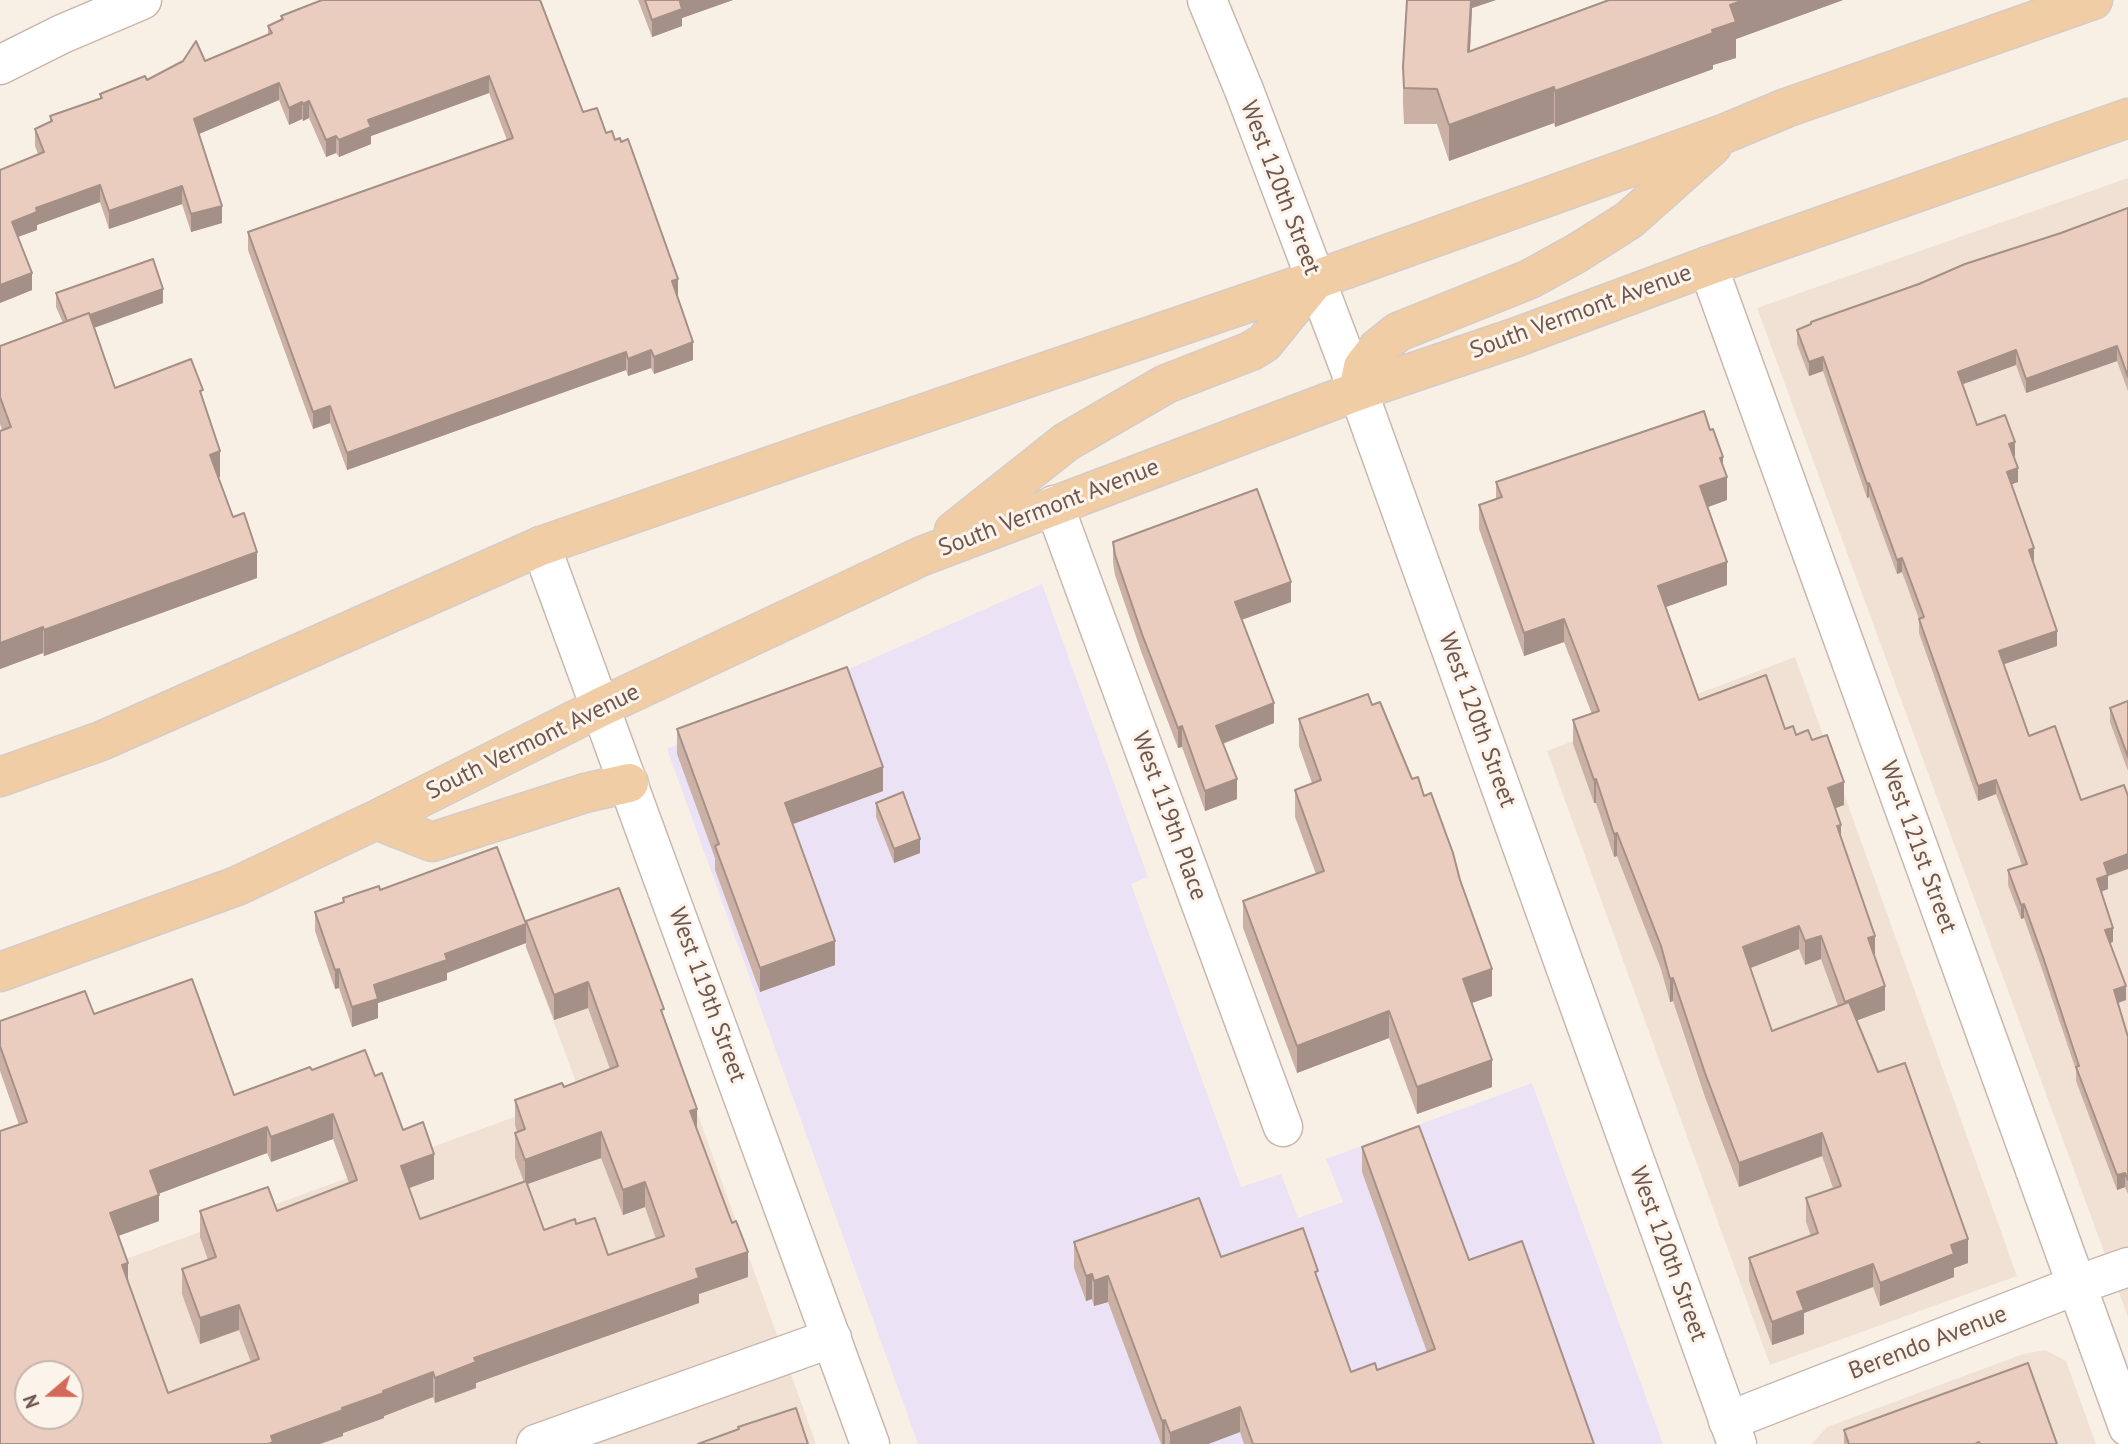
<!DOCTYPE html>
<style>
body{margin:0}
#map{position:relative;width:2128px;height:1444px;overflow:hidden;background:#f9f0e5;font-family:"PT Sans",sans-serif}
canvas{display:block}
.north{position:absolute;left:14px;top:1360px;width:70px;height:70px;box-sizing:border-box;background:#fcf4eb;border:2px solid #c4b5ac;border-radius:50%;rotate:250deg;font-size:19px;font-weight:700;line-height:28px;text-align:center;color:#6f564e}
.north::after{content:'';display:block;margin:auto;width:24px;height:32px;background:#d46959;clip-path:polygon(50% 0,100% 100%,50% 72%,0 100%)}
</style>
<div id="map">
<canvas width="2128" height="1444"></canvas>
<div class="north">N</div>
</div>
<script>
const c = document.querySelector('canvas').getContext('2d');
c.lineJoin = 'round';
function fill(path, color) { c.fillStyle = color; c.fill(path, 'evenodd'); }
const shape = rows => new Path2D(rows.map(r => 'M' + r).join(''));
function trace(path, color, width, dash) { c.strokeStyle = color; c.lineWidth = width; c.lineCap = dash ? 'butt' : 'round'; c.setLineDash(dash || []); c.stroke(path); }
function label(font, color, halo, rows, align = 'center') {
  c.font = font + ' "PT Sans",sans-serif'; c.lineWidth = 6; c.setLineDash([]); c.textBaseline = 'middle'; c.strokeStyle = halo; c.fillStyle = color; for (const [text, x, y, turn = 0] of rows) {
    c.save(); c.translate(x, y); c.rotate((+turn || 0) * Math.PI / 180); c.textAlign = isNaN(turn) ? turn : align; if (halo) c.strokeText(text, 0, 0); c.fillText(text, 0, 0); c.restore();
  }
}
fill(shape([
 [2128,178,2128,1317,1757,308],
 [1795,657,2017,1276,1770,1365,1547,751],
 [622,903,816,1444,0,1444,0,1305,580,1093,525,945],
 [28,1374,70,1374,70,1416,28,1416],
 [2045,1350,2066,1361,2096,1444,1812,1444,1827,1427,2023,1354]
]), '#f0e1d4');
fill(shape([
 [1042,584,1148,877,1131,884,1241,1187,1281,1174,1298,1218,1343,1202,1326,1159,1532,1083,1663,1444,918,1444,667,749]
]), '#ece2f5');
const minor = shape([
 [0,65,62,34,142,0],
 [1708,266,2128,1427],
 [1054,505,1283,1127],
 [541,546,870,1444],
 [1728,1421,2077,1285,2128,1267],
 [536,1444,832,1338]
]);
const tertiary = shape([
 [1207,0,1244,90,1358,391,1737,1444]
]);
const primary = shape([
 [1358,391,1363,367,1377,349,1398,332,1530,279,1577,253,1629,220,1712,146],
 [954,531,1066,442,1166,384,1251,351,1264,343,1315,280],
 [0,777,101,741,541,546,819,449,1315,280,1726,133,1786,108,2093,0],
 [376,820,432,842,585,793,629,783],
 [0,972,237,886,376,820,601,707,922,556,1358,391,1517,337,1708,266,2128,118]
]);
trace(minor, '#c9b7ad', 41);
trace(tertiary, '#c9b7ad', 41);
trace(primary, '#d4ccca', 41);
trace(minor, '#fff', 38);
trace(tertiary, '#fff', 38);
trace(primary, '#f0cda5', 38);
fill(shape([
 [638,0,733,0,682,18,682,26,652,37],
 [1407,0,1496,0,1472,8,1470,51,1609,0,1843,0,1736,39,1736,58,1713,65,1713,69,1555,127,1554,123,1449,161,1437,124,1404,124,1403,103,1403,67],
 [542,3,583,112,606,133,678,296,693,360,654,374,651,368,628,376,626,370,347,470,330,423,313,429,248,250,248,232,507,140,489,93,371,136,371,144,339,157,336,153,326,157,309,118,303,121,302,119,289,125,279,100,199,134,222,223,191,232,182,204,109,229,100,202,37,225,37,230,18,237,32,290,0,303,0,170,38,154,35,146,35,129,50,121,50,116,100,99,100,94,205,61,268,35,268,26,281,20,281,16],
 [2128,208,2128,391,2117,361,2026,393,2016,365,1962,384,1977,425,2015,456,2014,457,2018,482,2011,484,2034,563,2057,646,2003,664,2029,736,2108,876,2108,889,2101,892,2113,942,2110,943,2126,1000,2118,1003,2128,1037,2128,1194,2125,1187,2117,1190,2076,1081,2076,1070,2043,972,2024,918,2021,919,2008,885,2008,870,2022,865,1996,794,1978,801,1919,633,1919,619,1902,572,1897,574,1869,497,1867,498,1823,371,1809,376,1797,344,1797,330,1811,325,1811,322],
 [56,293,163,303,94,328,115,388,203,399,220,477,218,478,257,578,44,656,43,653,0,669,0,431,2,430,0,424,0,346,63,323,56,307],
 [1710,430,1723,466,1727,500,1708,507,1727,585,1665,607,1699,700,1785,729,1796,735,1812,740,1844,805,1835,808,1841,838,1875,957,1885,1010,1857,1020,1878,1072,1968,1263,1954,1268,1954,1277,1880,1306,1873,1287,1804,1313,1804,1334,1772,1345,1749,1281,1749,1258,1811,1236,1806,1222,1806,1198,1833,1188,1822,1156,1739,1187,1705,1097,1673,1001,1670,1002,1661,969,1617,856,1614,857,1596,803,1594,803,1573,744,1573,720,1592,714,1564,642,1524,656,1479,529,1479,505,1496,499,1496,482],
 [1799,949,1805,965,1821,959,1838,1006,1772,1031,1750,968],
 [1113,542,1291,602,1242,620,1274,723,1223,744,1237,799,1205,811,1182,747,1178,748,1142,654,1115,575,1113,562],
 [2128,701,2128,771,2110,722,2110,708],
 [1372,705,1412,779,1424,796,1460,880,1492,996,1472,1003,1492,1087,1417,1114,1389,1038,1297,1073,1243,928,1243,901,1316,874,1295,817,1295,790,1312,783,1299,746,1299,719],
 [677,729,883,791,792,824,835,965,760,992,715,870,715,858,677,754],
 [876,803,920,853,894,863,876,817],
 [380,890,526,943,447,973,447,980,378,1003,378,1018,352,1027,339,988,335,989,315,931,315,912,343,902,343,898],
 [526,921,664,1020,697,1129,748,1277,699,1294,699,1303,476,1383,476,1388,435,1403,433,1397,384,1416,384,1418,343,1433,343,1436,0,1444,19,1125,0,1071,0,1021,94,1014,234,1095,312,1070,375,1076,403,1130,434,1179,409,1188,420,1219,524,1182,515,1158,515,1133,517,1132,515,1125,515,1100,564,1087,610,1069,588,1008,554,1020,526,947],
 [333,1139,349,1183,277,1211,200,1211,200,1237,208,1260,182,1269,182,1294,200,1344,239,1330,251,1362,168,1393,128,1282,118,1236,159,1221,158,1194,267,1153,271,1162],
 [601,1158,623,1215,645,1207,656,1239,608,1255,576,1224,544,1230,527,1184],
 [1362,1147,1469,1260,1594,1444,1244,1444,1240,1432,1208,1444,1161,1444,1108,1302,1094,1306,1092,1299,1086,1301,1074,1268,1074,1242,1221,1257,1318,1280,1351,1372,1377,1370,1427,1352,1362,1172],
 [1844,1430,2057,1444,1844,1444]
]), '#cab0a5');
fill(shape([
 [684,0,733,0,682,18,682,26,652,37,652,20,680,2],
 [1471,0,1496,0,1472,8,1468,88,1468,52],
 [1744,0,1843,0,1736,39,1736,58,1713,65,1713,69,1555,127,1555,91,1712,30,1730,5],
 [489,76,489,93,371,136,371,144,339,157,339,140,368,120],
 [279,83,279,100,194,136,194,119],
 [1554,87,1554,123,1449,161,1449,125],
 [309,101,309,118,303,121,303,104],
 [302,102,302,119,289,125,289,108],
 [336,136,336,153,326,157,326,140],
 [100,185,100,202,37,225,37,230,12,239,12,222,36,208],
 [182,186,182,204,109,229,109,211],
 [222,206,222,223,191,232,191,214],
 [32,273,32,290,0,303,0,285],
 [678,279,678,296,672,298,672,281],
 [163,289,163,303,68,337,68,323],
 [693,342,693,360,654,374,654,357],
 [2117,346,2117,361,2026,393,2026,379],
 [651,350,651,368,628,376,628,359],
 [2016,350,2016,365,1958,386,1958,372],
 [626,352,626,370,347,470,347,453],
 [1823,357,1823,371,1809,376,1809,362],
 [330,406,330,423,313,429,313,412],
 [2015,442,2015,456,2009,458,2009,444],
 [220,451,220,477,210,481,210,455],
 [1723,457,1723,478,1727,477,1727,500,1700,510,1700,486,1720,458],
 [2018,468,2018,482,2007,486,2007,472],
 [1869,483,1869,497,1867,498,1867,484],
 [2034,548,2034,563,2029,565,2029,550],
 [257,552,257,578,44,656,44,630],
 [1902,558,1902,572,1897,574,1897,560],
 [1727,562,1727,585,1658,610,1658,586],
 [1291,582,1291,602,1235,622,1235,602],
 [1564,619,1564,642,1524,656,1524,633],
 [43,627,43,653,0,669,0,643],
 [2057,631,2057,646,1999,666,1999,651],
 [1274,703,1274,723,1216,746,1216,726],
 [1182,726,1182,747,1178,748,1178,728],
 [883,767,883,791,785,827,785,803],
 [1237,779,1237,799,1205,811,1205,791],
 [1596,779,1596,803,1594,803,1594,780],
 [1996,780,1996,794,1978,801,1978,786],
 [1844,782,1844,805,1828,811,1828,788],
 [1841,825,1841,848,1837,826],
 [1617,833,1617,856,1614,857,1614,834],
 [920,839,920,853,894,863,894,849],
 [2128,854,2128,869,2108,876,2108,889,2097,893,2097,879,2104,863],
 [2024,904,2024,918,2021,919,2021,905],
 [526,924,526,943,447,973,447,980,378,1003,378,1018,352,1027,352,1007,374,985,445,954],
 [1799,926,1799,949,1743,971,1743,947],
 [2113,928,2113,942,2105,944,2105,930],
 [1821,936,1821,959,1805,965,1805,941],
 [1875,936,1875,959,1868,938],
 [835,941,835,965,760,992,760,968],
 [339,969,339,988,335,989,335,970],
 [1492,969,1492,996,1463,1006,1463,979],
 [1673,978,1673,1001,1670,1002,1670,979],
 [588,982,588,1008,554,1020,554,995],
 [1885,986,1885,1010,1845,1025,1845,1002],
 [2126,986,2126,1000,2114,1004,2114,990],
 [1389,1011,1389,1038,1297,1073,1297,1046],
 [1492,1060,1492,1087,1417,1114,1417,1087],
 [697,1109,697,1134,690,1111],
 [333,1114,333,1139,271,1162,271,1137],
 [267,1127,267,1153,150,1197,150,1171],
 [601,1132,601,1158,525,1185,525,1160],
 [1822,1133,1822,1156,1739,1187,1739,1163],
 [434,1154,434,1179,401,1191,401,1166],
 [2125,1173,2125,1187,2117,1190,2117,1175],
 [645,1182,645,1207,623,1215,623,1190],
 [159,1195,159,1221,110,1239,110,1213],
 [1968,1239,1968,1263,1954,1268,1954,1277,1880,1306,1880,1283,1951,1245],
 [748,1252,748,1277,699,1294,699,1303,476,1383,476,1388,435,1403,435,1378,474,1358,696,1269],
 [128,1263,128,1288,122,1265],
 [1873,1264,1873,1287,1804,1313,1804,1334,1772,1345,1772,1322,1797,1292],
 [1092,1274,1092,1299,1086,1301,1086,1276],
 [1108,1276,1108,1302,1094,1306,1094,1281],
 [239,1305,239,1330,200,1344,200,1318],
 [433,1372,433,1397,384,1416,384,1418,343,1433,343,1436,320,1444,268,1444,271,1436],
 [1240,1407,1240,1432,1208,1444,1170,1444,1170,1433],
 [1165,1420,1165,1444,1162,1444,1162,1421]
]), '#a49086');
const building = shape([
 [322,0,540,0,583,112,597,108,606,133,612,131,615,140,620,138,621,142,628,139,678,279,672,281,693,342,654,357,651,350,628,359,626,352,347,453,330,406,313,412,248,232,513,138,489,76,368,120,371,127,339,140,336,136,326,140,309,101,303,104,302,102,289,108,279,83,194,119,222,206,191,214,182,186,109,211,100,185,36,208,37,212,12,222,32,273,0,285,0,170,44,152,35,129,52,121,50,116,102,98,100,94,145,76,147,80,183,61,196,41,205,61,272,33,268,26,283,19,281,16,322,0],
 [645,0,684,0,680,2,682,9,652,20,645,0],
 [1407,0,1471,0,1468,52,1609,0,1744,0,1730,5,1736,22,1712,30,1713,33,1555,91,1554,87,1449,125,1437,89,1404,88,1403,67,1407,0],
 [2128,208,2128,377,2117,346,2026,379,2016,350,1958,372,1977,425,2005,415,2015,442,2009,444,2018,468,2007,472,2034,548,2029,550,2057,631,1999,651,2029,736,2055,726,2081,800,2124,785,2128,796,2128,854,2104,863,2108,875,2097,879,2113,928,2105,930,2126,986,2114,990,2128,1037,2128,1180,2125,1173,2117,1175,2076,1067,2079,1066,2043,957,2024,904,2021,905,2008,870,2027,864,1996,780,1978,786,1919,619,1924,617,1902,558,1897,560,1869,483,1867,484,1823,357,1809,362,1797,330,1811,324,1811,322,1919,284,1965,264,2061,233,2128,208],
 [153,259,163,289,90,315,89,313,67,321,56,293,153,259],
 [89,313,115,388,191,359,203,390,200,391,220,451,210,455,233,517,244,513,257,552,44,630,43,627,0,643,0,431,11,427,0,397,0,346,89,313],
 [1704,411,1710,430,1713,429,1723,457,1720,458,1727,477,1700,486,1727,562,1658,586,1699,700,1766,675,1785,729,1793,726,1796,735,1808,730,1812,740,1827,735,1844,782,1828,788,1841,825,1837,826,1875,936,1868,938,1885,986,1845,1002,1821,936,1805,941,1799,926,1743,947,1772,1031,1849,1002,1878,1072,1905,1063,1968,1239,1951,1245,1954,1254,1880,1283,1873,1264,1797,1292,1804,1310,1772,1322,1749,1258,1818,1233,1806,1198,1841,1186,1822,1133,1739,1163,1705,1073,1673,978,1670,979,1661,946,1617,833,1614,834,1596,779,1594,780,1573,720,1599,711,1564,619,1524,633,1479,505,1502,497,1496,482,1704,411],
 [1257,489,1291,582,1235,602,1274,703,1216,726,1237,779,1205,791,1182,726,1178,728,1142,634,1115,555,1113,542,1257,489],
 [847,667,883,767,785,803,835,941,760,968,715,846,719,844,677,729,847,667],
 [1368,694,1372,705,1380,702,1412,779,1418,777,1424,796,1431,793,1453,853,1460,880,1492,969,1463,979,1492,1060,1417,1087,1389,1011,1297,1046,1243,901,1324,871,1295,790,1321,780,1299,719,1368,694],
 [2128,701,2128,757,2110,708,2128,701],
 [903,792,920,839,894,849,876,803,903,792],
 [497,847,526,924,445,954,447,960,374,985,378,999,352,1007,339,969,335,970,315,912,344,902,343,898,379,886,380,890,497,847],
 [619,888,664,1009,661,1010,697,1109,690,1111,732,1223,736,1221,748,1252,696,1269,699,1278,474,1358,476,1362,435,1378,433,1372,383,1391,384,1393,342,1408,343,1410,271,1436,273,1442,268,1444,0,1444,0,1131,27,1122,0,1046,0,1021,85,991,94,1014,192,979,234,1095,310,1067,312,1070,365,1050,375,1076,382,1073,403,1130,423,1122,434,1154,401,1166,420,1219,526,1181,544,1230,575,1219,576,1224,595,1218,608,1255,664,1236,645,1182,623,1190,601,1132,525,1160,515,1133,525,1129,515,1100,562,1083,564,1087,618,1066,588,982,554,995,526,921,619,888],
 [333,1114,357,1180,277,1211,268,1187,200,1211,216,1257,182,1269,200,1318,239,1305,259,1359,168,1393,122,1265,128,1263,110,1213,159,1195,150,1171,267,1127,271,1137,333,1114],
 [28,1374,70,1374,70,1416,28,1416,28,1374],
 [1419,1126,1469,1260,1522,1241,1594,1444,1253,1444,1240,1407,1170,1433,1165,1420,1162,1421,1108,1276,1094,1281,1092,1274,1086,1276,1074,1242,1199,1198,1221,1257,1303,1228,1318,1271,1315,1272,1351,1372,1375,1363,1377,1370,1435,1349,1362,1147,1419,1126],
 [2028,1363,2057,1444,1980,1444,1979,1442,1975,1444,1849,1444,1844,1430,2028,1363],
 [796,1408,808,1444,698,1444,739,1429,738,1427,796,1408]
]);
fill(building, '#ebcdc0');
trace(building, '#a49086', 2);
label('24px', '#6f564e', '#fcf4eb', [
 ["West 120th Street",1280,188,69],
 ["South Vermont Avenue",1581,312,-20],
 ["South Vermont Avenue",1049,508,-21],
 ["West 120th Street",1477,720,70],
 ["South Vermont Avenue",533,742,-26],
 ["West 119th Place",1169,816,70],
 ["West 121st Street",1918,847,70],
 ["West 119th Street",707,995,70],
 ["West 120th Street",1668,1254,70],
 ["Berendo Avenue",1928,1343,-21]
]);
</script>
